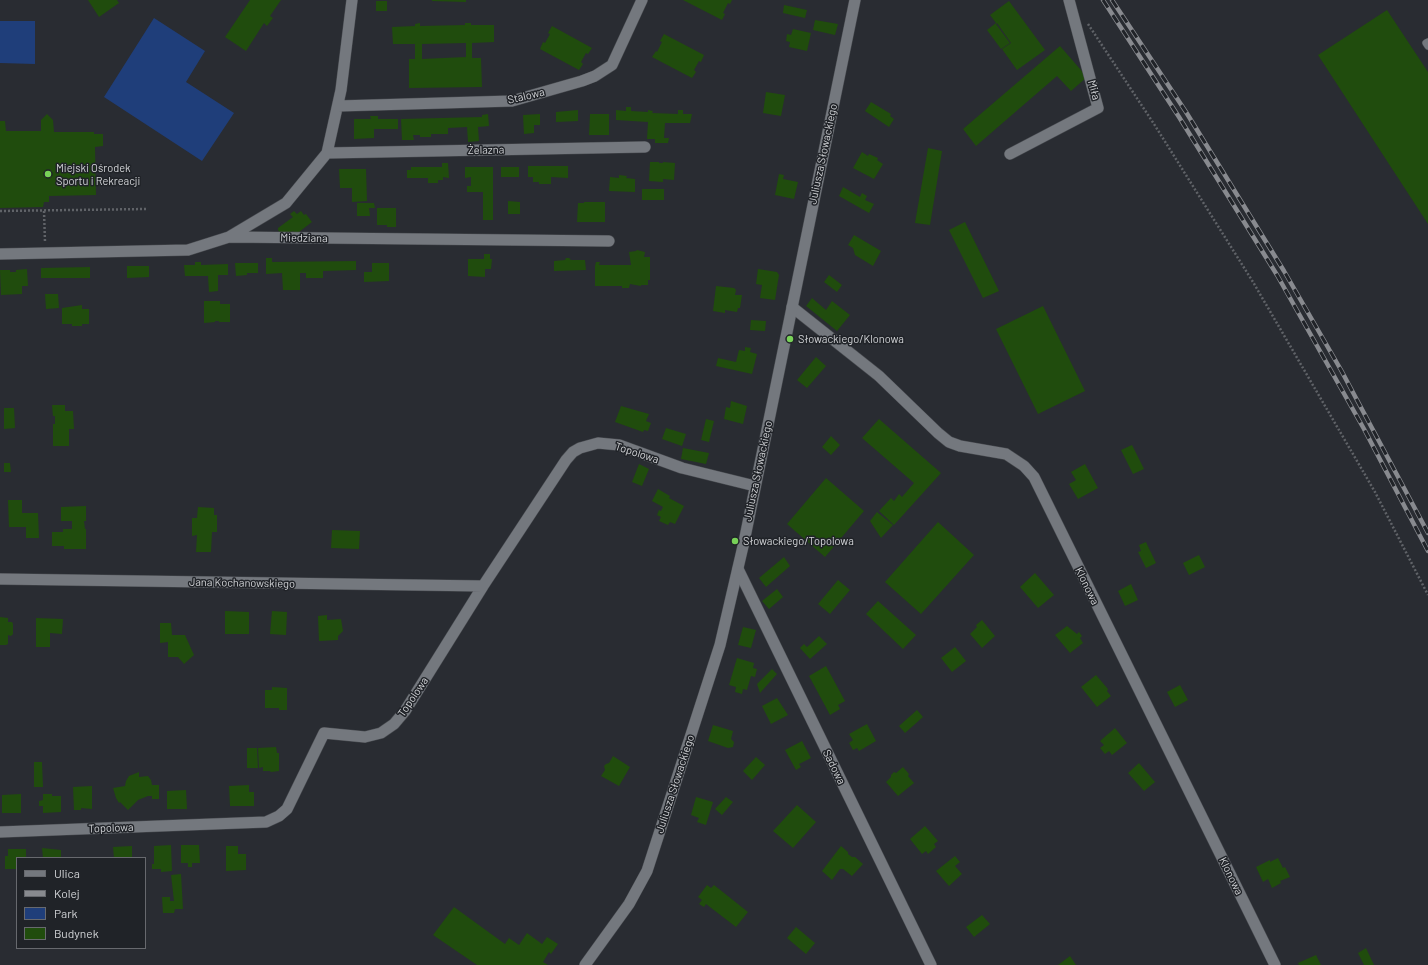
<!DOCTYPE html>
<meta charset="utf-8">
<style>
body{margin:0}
#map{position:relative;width:1428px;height:965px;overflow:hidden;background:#292c32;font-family:Barlow,sans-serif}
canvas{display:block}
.legend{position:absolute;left:16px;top:857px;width:130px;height:92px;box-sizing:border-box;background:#202328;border:1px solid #67696e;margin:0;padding:5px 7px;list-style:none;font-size:12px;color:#d1d3d6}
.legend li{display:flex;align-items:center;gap:8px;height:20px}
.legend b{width:20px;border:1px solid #67696e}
</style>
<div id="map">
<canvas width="1428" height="965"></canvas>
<ul class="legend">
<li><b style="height:5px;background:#74787e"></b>Ulica</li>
<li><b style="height:5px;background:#888a8f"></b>Kolej</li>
<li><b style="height:11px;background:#1f3e7a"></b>Park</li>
<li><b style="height:11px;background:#204c0d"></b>Budynek</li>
</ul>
</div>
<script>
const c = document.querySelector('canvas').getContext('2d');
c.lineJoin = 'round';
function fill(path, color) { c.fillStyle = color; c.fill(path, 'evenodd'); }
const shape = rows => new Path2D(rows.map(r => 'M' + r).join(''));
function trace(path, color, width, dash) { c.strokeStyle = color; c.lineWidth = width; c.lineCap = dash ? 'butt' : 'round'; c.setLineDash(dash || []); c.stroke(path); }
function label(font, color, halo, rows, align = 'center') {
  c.font = font + ' Barlow,sans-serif'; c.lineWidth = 3; c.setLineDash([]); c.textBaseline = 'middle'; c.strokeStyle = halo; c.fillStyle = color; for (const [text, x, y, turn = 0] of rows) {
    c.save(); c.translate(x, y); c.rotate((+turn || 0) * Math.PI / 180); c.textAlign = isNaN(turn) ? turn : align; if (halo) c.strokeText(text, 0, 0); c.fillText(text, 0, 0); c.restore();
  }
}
fill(shape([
 [154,18,205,51,186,82,234,113,202,161,104,97],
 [0,21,35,21,35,64,0,63]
]), '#1f3e7a');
fill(shape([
 [88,0,117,0,119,3,99,17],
 [250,0,281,0,270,16,273,18,267,26,264,23,246,51,225,37],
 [432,0,466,0,466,2,432,1],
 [683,0,732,0,730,4,728,3,723,13,725,14,722,20],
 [376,1,387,1,387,11,376,11],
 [1009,1,1045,50,1017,70,1002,49,1011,43,997,23,996,24,1010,43,1001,49,987,30,996,23,990,15],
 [784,5,807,10,805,18,783,13],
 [1387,10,1428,72,1428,224,1318,55],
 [815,20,838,24,835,35,813,30],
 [420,23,420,26,465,25,465,23,471,23,471,25,494,25,494,42,472,43,472,58,481,58,482,87,409,88,409,59,415,59,415,44,393,44,392,27,415,26,415,24],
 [466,43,466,57,422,59,422,44],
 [552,26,592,48,588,54,586,53,581,62,583,64,579,70,540,49,543,42,545,43,550,34,548,33],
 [793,29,811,33,807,51,789,47,790,42,786,41,787,34,791,35],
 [664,34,704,55,701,62,699,61,694,70,696,72,692,78,652,57,656,51,657,52,662,42,660,41],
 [1060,46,1087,77,1071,91,1057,76,976,146,963,129],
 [766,92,785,95,781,116,763,113],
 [871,102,891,114,890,116,894,119,889,127,865,111],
 [626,107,631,107,631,111,648,112,648,110,653,111,652,113,678,114,678,110,683,110,683,114,692,114,690,123,665,123,664,138,669,138,668,143,655,143,655,139,647,139,648,122,616,120,616,110,626,111],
 [578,110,578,121,556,122,556,112],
 [47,114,53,120,54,132,94,132,94,134,103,134,103,146,95,147,96,195,49,196,49,202,44,202,43,207,0,208,0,121,5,121,6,131,41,131,41,120],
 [488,114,489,126,478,127,479,141,468,142,467,127,448,128,448,134,431,134,431,137,420,137,420,135,413,135,414,140,402,140,401,119,482,117,482,115],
 [540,114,540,125,534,125,534,133,524,134,523,115],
 [590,114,609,114,609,135,589,135],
 [370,116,378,116,378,119,398,119,398,129,374,129,374,138,354,139,354,119,371,119],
 [928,148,942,151,930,225,915,223],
 [862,152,868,156,869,154,878,158,877,160,883,164,874,179,853,168],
 [650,162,659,162,659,163,663,163,663,162,675,163,674,180,663,179,663,182,649,181],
 [442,163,448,163,449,178,443,177,443,180,438,180,438,183,428,183,428,178,407,178,407,170,411,170,411,167,442,167],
 [528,166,568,166,568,178,551,177,551,184,539,184,539,182,533,182,533,177,528,177],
 [465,167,493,167,493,220,483,220,483,192,467,192,467,186,471,186,471,177,465,178],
 [501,167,519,167,519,177,501,177],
 [339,169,366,169,367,201,352,202,352,188,340,188],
 [779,174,784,175,783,179,798,182,794,199,775,195],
 [619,175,627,176,626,178,635,179,635,192,609,191,610,177,619,178],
 [843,187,860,197,862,193,867,196,865,200,874,204,869,213,839,196],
 [642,189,664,189,664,200,642,200],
 [508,201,520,202,520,214,508,214],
 [584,202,605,202,605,222,577,222,578,203,584,203],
 [357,203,374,203,375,208,369,208,370,216,357,216],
 [377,208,396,208,396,227,387,227,387,225,377,225],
 [294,211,297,214,301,211,304,215,306,214,312,222,295,235,293,231,287,235,285,232,280,233,278,230,278,228,293,217,290,214],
 [965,222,999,291,983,298,949,230],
 [854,235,881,251,873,266,855,255,853,248,848,245],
 [637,250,645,252,644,257,650,257,650,280,648,280,648,285,641,285,641,286,630,284,629,288,622,288,622,286,595,286,595,266,596,262,600,262,599,265,631,265,629,252,636,251],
 [484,254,490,254,490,259,492,259,491,269,485,269,485,277,468,276,468,259,484,259],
 [266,258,272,258,272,262,356,261,356,270,323,271,323,278,306,278,306,273,300,273,300,290,283,290,282,273,266,274],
 [566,258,569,258,571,260,585,260,586,270,554,271,554,261,565,260],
 [195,262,201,262,201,265,228,264,228,275,218,275,218,291,209,292,208,276,185,276,184,265,195,265],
 [235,263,258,263,258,273,247,273,247,275,236,276],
 [372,263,389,263,389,281,364,282,364,272,372,272],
 [127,266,149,266,149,277,127,278],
 [90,267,90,278,41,278,41,268],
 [27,269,28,286,22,286,22,294,1,295,0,270,10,270,10,272,16,272,16,270],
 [758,269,777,272,779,275,775,300,760,298,762,285,756,284],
 [829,275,842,285,837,292,824,282],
 [716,286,734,288,736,290,735,295,742,295,740,308,738,308,737,312,725,310,725,313,713,311],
 [45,294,58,294,59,308,46,309],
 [812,298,826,310,832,301,850,315,837,331,806,306],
 [204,301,220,301,220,304,230,304,230,322,219,322,219,321,215,321,215,322,204,323],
 [82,305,82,309,89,309,89,324,82,324,82,326,72,326,72,324,62,324,62,308],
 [1043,306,1085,391,1038,414,996,329],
 [751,320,766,321,765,331,750,330],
 [745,347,751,348,750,352,757,354,752,374,716,366,718,358,736,362,739,350,745,351],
 [816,357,826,366,807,388,797,380],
 [731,401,747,406,743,424,724,419,726,407,730,408],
 [52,405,65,405,65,411,73,411,74,429,69,429,69,446,53,446,53,424,55,424,55,416,53,416],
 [621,406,649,414,646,421,651,423,648,431,644,430,643,432,615,422],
 [4,408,14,408,15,428,4,429],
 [706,419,714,421,709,442,701,440],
 [879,419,941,473,894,525,879,511,891,498,894,501,899,494,902,497,914,483,862,438],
 [666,428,686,434,682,446,662,439],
 [831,436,840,445,831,455,822,447],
 [1132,445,1144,469,1133,474,1121,450],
 [683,448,709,453,706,464,681,459],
 [4,463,10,463,11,472,4,472],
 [639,464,649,469,642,486,632,482],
 [1085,464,1098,488,1078,499,1069,484,1076,480,1071,472],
 [826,478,864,511,825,557,787,524],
 [658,489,670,496,669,498,684,506,675,524,670,522,668,525,659,521,661,517,657,515,659,510,661,511,663,507,652,501],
 [8,500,22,500,22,513,38,513,39,538,26,538,26,527,9,527],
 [86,506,86,521,84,521,85,529,86,529,86,549,64,549,64,546,52,546,52,532,63,532,63,529,72,529,72,521,61,521,61,507],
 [198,507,214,508,214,515,217,515,217,532,212,532,211,552,196,552,197,535,192,536,192,518,197,518],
 [877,512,893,525,881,538,870,521],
 [938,522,974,555,921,614,885,582],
 [332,530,360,531,359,549,331,548],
 [1146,542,1156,563,1146,568,1138,552,1141,551,1139,545],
 [1199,555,1205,567,1189,575,1183,563],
 [784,557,790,566,766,587,759,578],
 [1035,573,1054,595,1038,608,1020,587],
 [838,580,850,590,830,614,818,604],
 [1131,584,1138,600,1125,606,1118,591],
 [777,589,783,597,769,609,762,601],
 [878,601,916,635,903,649,866,614],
 [225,611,249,612,249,634,225,634],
 [272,611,287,612,286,635,270,634],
 [327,615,327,620,341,619,343,631,338,636,338,640,319,641,318,616],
 [0,617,8,618,8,622,12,622,13,624,13,634,11,636,8,635,8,644,6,645,0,645],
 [36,618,63,619,62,634,50,633,50,647,36,647],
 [982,620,995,636,982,648,970,634,977,627,976,625],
 [160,623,171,623,172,635,185,635,194,655,184,664,178,657,168,657,168,642,160,643],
 [1067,626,1077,634,1079,632,1082,636,1080,638,1083,643,1070,653,1055,635],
 [743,627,756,630,751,648,738,645],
 [819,636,827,644,810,659,800,648,804,644,807,647],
 [955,647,966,661,952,672,941,658],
 [737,658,754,663,753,668,757,669,755,677,751,676,747,690,743,689,742,694,735,692,736,687,729,685],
 [826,666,845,701,838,705,840,709,830,715,809,676],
 [772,669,777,674,760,693,757,684],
 [1096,675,1108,689,1107,691,1111,696,1097,707,1081,687],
 [1180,685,1188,700,1175,707,1167,692],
 [272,687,287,688,287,710,279,710,279,708,265,708,265,690,272,690],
 [777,698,788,715,771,724,762,706],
 [917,710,923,717,905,733,899,726],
 [867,724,876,741,859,751,857,748,853,750,849,743,853,740,849,734],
 [713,725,733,731,731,739,734,742,733,747,728,748,708,741],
 [1115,728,1127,743,1112,755,1109,751,1105,754,1100,748,1104,745,1100,741],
 [802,741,811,758,799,764,801,767,796,770,785,750],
 [276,747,277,753,279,753,279,771,271,772,270,771,263,771,263,767,259,768,258,748],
 [247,748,257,748,258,768,247,768],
 [613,756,630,767,619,786,601,776,605,770,604,766,606,764,609,763],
 [756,757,765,765,752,780,743,771],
 [34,762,42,762,43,787,34,787],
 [1139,763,1155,782,1144,791,1128,773],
 [903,767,909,774,908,776,914,783,898,796,886,782,891,777,891,775,894,772,896,773],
 [139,772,139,777,148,776,151,780,152,785,159,785,159,799,152,799,152,796,148,796,138,800,128,810,120,802,119,803,116,798,113,788,125,786,126,781,129,776],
 [249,785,249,792,254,792,254,806,230,806,229,786],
 [92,786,92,809,81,808,81,810,74,810,73,787],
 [186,790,187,809,167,809,167,791],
 [21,794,21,813,2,813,2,795],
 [43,794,52,794,52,796,61,796,61,812,43,813,43,806,39,806,39,801,43,800],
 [696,797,713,802,706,825,697,822,699,818,691,815],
 [726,797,733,802,722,815,715,809],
 [797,805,816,822,793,848,773,831],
 [925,826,938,841,934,844,936,847,928,854,926,851,922,854,910,839],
 [171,845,172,871,161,872,161,869,152,869,152,864,154,864,154,846],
 [181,845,199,845,200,863,192,863,192,867,188,867,188,863,181,863],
 [132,846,132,858,114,858,113,847],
 [226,846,238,846,238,854,246,854,246,870,226,871],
 [841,846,848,852,848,854,852,857,855,857,863,864,852,876,843,869,840,869,832,880,822,871],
 [42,848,61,850,61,858,43,858],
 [8,849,26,849,26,858,17,858,17,869,5,869,5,856,8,856],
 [955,856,960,862,955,866,962,874,949,886,936,871],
 [1278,858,1283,868,1285,867,1290,877,1280,881,1281,883,1272,888,1268,879,1263,882,1256,867,1270,860,1270,862],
 [181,874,183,909,175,909,174,913,163,913,162,897,170,897,170,901,174,901,171,875],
 [707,885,711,888,714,885,748,912,736,927,706,904,704,907,699,904,702,900,698,897],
 [454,907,505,944,509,938,519,945,527,933,542,944,547,937,558,944,551,954,549,952,543,962,548,965,477,965,433,935],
 [982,915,990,924,974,937,966,927],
 [796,927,815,943,806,954,787,938],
 [1366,948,1374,965,1364,965,1358,953],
 [1316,955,1321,965,1299,965,1298,963],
 [1070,956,1076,965,1058,965]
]), '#204c0d');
const service = shape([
 [1428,42,1426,43,1428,46]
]);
const minor = shape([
 [338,106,512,101,582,81,595,76,612,65,642,0],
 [327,153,645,147],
 [1010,154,1098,108,1069,0],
 [229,237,286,203,327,153,341,90,352,0],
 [0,254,188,250,229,237,609,241],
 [792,307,879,376,938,433,949,442,960,446,1006,454,1024,466,1034,477,1275,965],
 [738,569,931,965],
 [0,579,483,586],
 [0,832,266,822,279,816,287,809,324,733,365,737,381,733,394,724,405,711,483,586,566,460,573,452,580,448,598,443,619,445,682,468,755,486]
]);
const tertiary = shape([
 [585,965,629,904,647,871,720,645,744,542,855,0]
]);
trace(service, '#474a4f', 8);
trace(minor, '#474a4f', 12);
trace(tertiary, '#474a4f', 12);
trace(shape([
 [1088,24,1154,124,1253,282,1375,492,1428,595],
 [0,211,146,209],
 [44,211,45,242]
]), '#606368', 2.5, [2, 2]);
trace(service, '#74787e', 7);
trace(minor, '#74787e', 11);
trace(tertiary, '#74787e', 11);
const rail = shape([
 [1103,0,1179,117,1277,275,1364,429,1428,551],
 [1112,0,1186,112,1284,271,1341,370,1428,533]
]);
trace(rail, '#888a8f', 4.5);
trace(rail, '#202328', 3, [9]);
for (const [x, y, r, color] of [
 [48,174,4,"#78d158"],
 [790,339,4,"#78d158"],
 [735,541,4,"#78d158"]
]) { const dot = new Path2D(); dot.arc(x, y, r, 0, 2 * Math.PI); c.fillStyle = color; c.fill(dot); trace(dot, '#202328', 1.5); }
label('11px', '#d1d3d6', '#202328', [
 ["Miła",1094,90,75],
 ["Stalowa",526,96,-13],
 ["Żelazna",486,150,-1],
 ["Juliusza Słowackiego",823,154,-78],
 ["Miedziana",304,238,1],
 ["Topolowa",637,453,18],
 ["Juliusza Słowackiego",758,471,-78],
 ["Jana Kochanowskiego",242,583,1],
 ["Klonowa",1087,586,64],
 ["Topolowa",413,697,-56],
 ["Sadowa",834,767,64],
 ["Juliusza Słowackiego",675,784,-72],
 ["Topolowa",111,828,-2],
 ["Klonowa",1231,876,64]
]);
label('11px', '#d1d3d6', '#202328', [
 ["Miejski Ośrodek",56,168],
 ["Sportu i Rekreacji",56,181],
 ["Słowackiego/Klonowa",798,339],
 ["Słowackiego/Topolowa",743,541]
], 'left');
</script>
